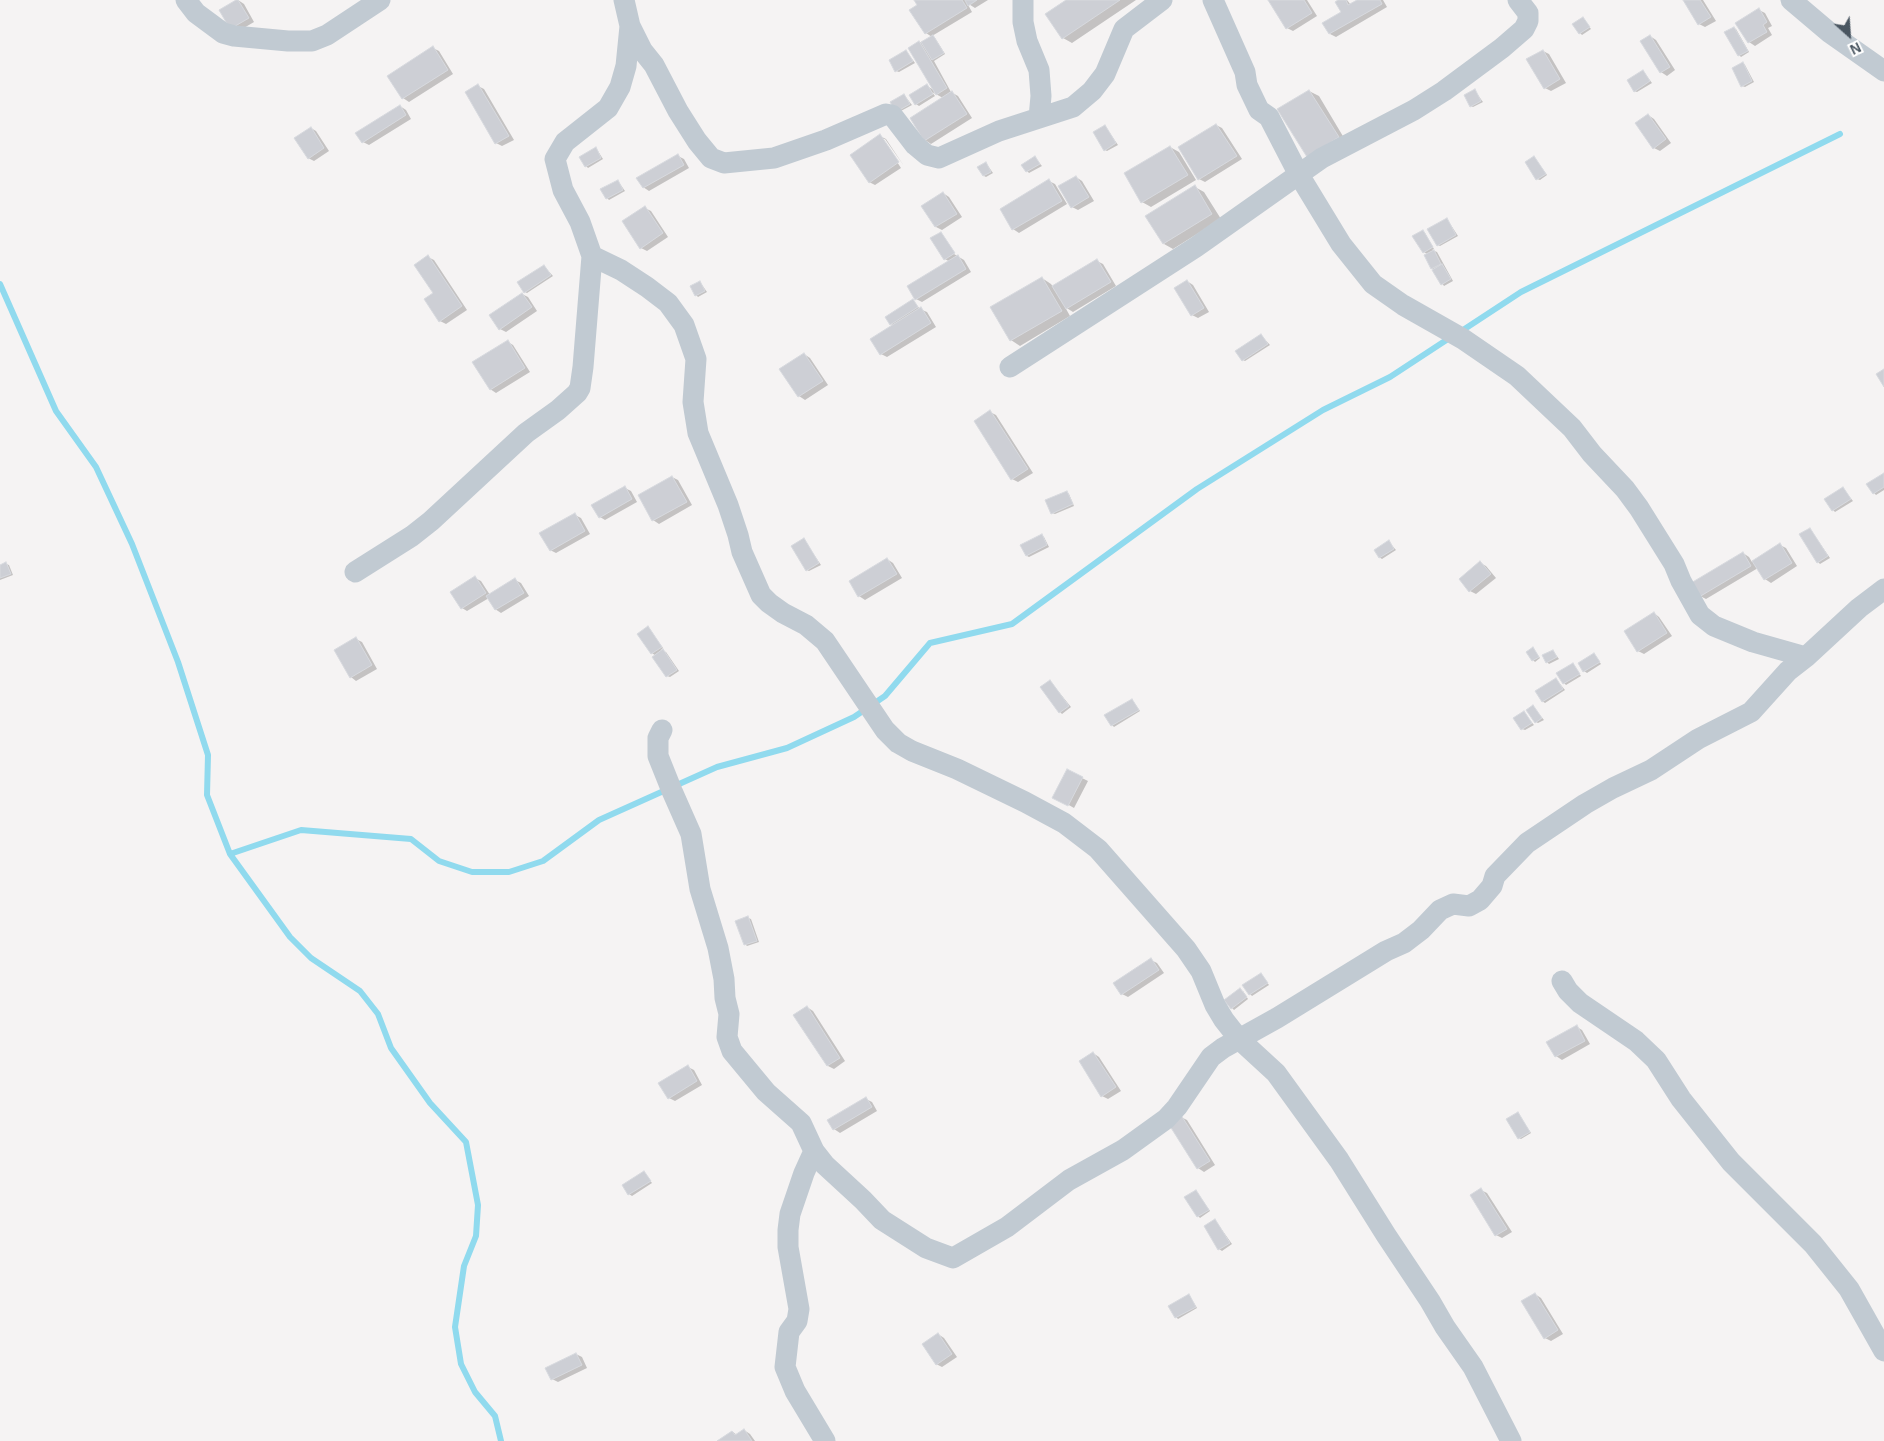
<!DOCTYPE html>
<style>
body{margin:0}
#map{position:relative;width:1884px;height:1441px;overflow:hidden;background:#f5f3f3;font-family:Helvetica,sans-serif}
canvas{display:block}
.north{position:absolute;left:1824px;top:10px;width:50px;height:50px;-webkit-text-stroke:4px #fff;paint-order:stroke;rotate:154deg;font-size:14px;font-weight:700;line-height:20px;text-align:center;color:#4a5661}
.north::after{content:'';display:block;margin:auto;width:18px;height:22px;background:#4a5661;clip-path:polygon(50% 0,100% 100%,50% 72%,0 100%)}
</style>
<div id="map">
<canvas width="1884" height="1441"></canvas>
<div class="north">N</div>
</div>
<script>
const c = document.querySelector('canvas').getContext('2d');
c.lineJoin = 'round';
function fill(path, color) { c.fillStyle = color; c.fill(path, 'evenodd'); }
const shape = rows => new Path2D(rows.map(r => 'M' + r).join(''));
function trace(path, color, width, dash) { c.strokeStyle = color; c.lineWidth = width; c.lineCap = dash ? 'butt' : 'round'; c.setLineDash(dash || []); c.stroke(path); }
fill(shape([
 [238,0,244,4,254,22,237,32,231,28],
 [916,0,988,0,975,8,967,3,972,12,932,36,935,38,945,54,934,61,951,92,958,96,972,118,931,144,925,140,943,98,932,92,935,96,919,106,916,104,927,86,934,90,919,43,932,37,926,33,919,5],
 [1068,0,1136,0,1072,43,1063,38],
 [1270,0,1307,0,1317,16,1293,31,1287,28],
 [1341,0,1347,0,1351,5,1359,0,1383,0,1387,7,1336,37,1330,34,1343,12],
 [1684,0,1703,0,1716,21,1705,27,1699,24],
 [1759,10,1765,13,1772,26,1768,28,1772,35,1755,46,1749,42],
 [1583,18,1591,29,1582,35,1580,33],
 [1734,28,1736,29,1749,52,1741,57,1739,55],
 [1650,36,1656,40,1675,70,1667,76,1661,72],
 [433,48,439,51,453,74,409,102,403,98],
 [906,51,915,63,899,72,896,71],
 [1543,51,1549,54,1566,83,1551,91,1545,88],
 [1743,63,1745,65,1754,82,1745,87,1742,86],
 [1643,71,1652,83,1637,92,1634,91],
 [478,86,484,89,514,140,502,146,496,143],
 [1309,91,1319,96,1347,143,1317,161],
 [1475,91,1483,102,1473,107,1471,106],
 [904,95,912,105,899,112],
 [400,106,406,110,411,119,369,145,363,142],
 [1648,115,1654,119,1671,143,1660,151,1654,148],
 [1216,125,1222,128,1242,159,1205,182,1199,179],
 [1105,126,1118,145,1107,151,1105,150],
 [311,128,316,131,329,151,314,161,308,158],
 [880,136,886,139,904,166,885,139,882,139,901,168,875,185,869,182],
 [1170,147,1179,152,1196,180,1151,207,1142,202],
 [596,148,603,159,588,168,586,166],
 [678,156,684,159,689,168,649,191,643,187],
 [1534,157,1547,175,1540,180,1537,179],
 [1035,158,1042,166,1029,173,1027,171],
 [986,163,993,173,986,177,984,176],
 [1076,177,1082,181,1094,201,1078,210,1072,207],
 [618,181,625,191,609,200,607,198],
 [1049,181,1055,184,1067,204,1019,233,1013,229],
 [1195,187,1204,192,1221,219,1173,249,1164,244],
 [943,193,949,197,962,217,942,230,936,227,923,206],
 [645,208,651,211,668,237,647,251,641,248],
 [1447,219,1458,236,1440,246,1438,245],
 [1423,232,1425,233,1434,249,1432,250,1437,252,1453,281,1444,286,1432,268,1427,254,1424,252],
 [941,233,954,252,950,249,949,251,964,260,971,272,922,302,916,299,950,262,945,259],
 [428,257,434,260,467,310,446,324,440,321],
 [1097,261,1103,264,1116,286,1073,312,1065,307,1070,316,1020,346,1011,340,992,308,1042,278,1051,284,1053,287],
 [544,266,553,276,527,293,525,292],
 [1187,281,1193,285,1209,312,1198,318,1192,315],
 [700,282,707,292,698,297,696,295],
 [522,294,528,297,537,311,506,332,500,329],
 [913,301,920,309,927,312,936,327,887,357,881,354,894,326,891,324],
 [1261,335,1270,345,1245,361,1243,360],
 [508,342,513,345,530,372,496,393,490,389],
 [804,354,810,358,828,385,805,400,799,396],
 [990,412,996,415,1033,473,1018,482,1012,479],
 [1884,475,1884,490,1876,495,1874,493],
 [672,477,678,480,692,505,659,524,653,520,639,496],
 [625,488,631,491,637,502,605,520,600,517],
 [1843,489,1853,501,1835,512,1833,510],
 [1066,492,1069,494,1074,506,1055,514,1052,513],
 [575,515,581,518,590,534,556,553,550,550],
 [1810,529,1830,558,1820,564,1818,562],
 [1042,536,1044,537,1049,547,1029,557,1027,556],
 [804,540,821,565,809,571,807,570],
 [1389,542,1396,550,1382,559,1379,557],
 [1780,545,1786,548,1797,566,1771,583,1765,579,1758,568,1706,599,1700,596,1743,553,1749,557,1752,562],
 [887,559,893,563,902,578,865,600,859,596,850,581],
 [1480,563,1486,566,1496,578,1476,594,1470,591],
 [6,564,9,565,13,575,0,580,0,566],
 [475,578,481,581,490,595,515,580,521,583,529,596,501,613,495,609,489,598,467,611,462,608],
 [1654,613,1659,617,1672,636,1644,654,1638,651],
 [648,628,663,648,661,650,666,652,679,671,670,677,667,676,656,656,652,653],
 [356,639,362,642,377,669,356,681,351,677],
 [1533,649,1540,658,1535,662,1533,660],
 [1553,651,1559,659,1549,664,1547,662],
 [1594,654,1601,664,1587,673,1584,671],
 [1573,664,1581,676,1566,685,1564,683],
 [1556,679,1565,690,1545,703,1542,701],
 [1050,681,1071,707,1062,714,1060,712],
 [1132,700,1140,711,1114,727,1112,725],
 [1533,707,1544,720,1538,723,1536,722],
 [1524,713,1534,725,1525,730,1522,729],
 [1082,778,1088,781,1074,808,1060,800],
 [748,918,751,919,759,942,747,946,745,944],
 [1151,960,1157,963,1164,973,1128,997,1122,994],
 [1261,974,1269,985,1252,996,1250,994],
 [1243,991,1248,999,1234,1010,1232,1008],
 [807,1007,813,1011,845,1061,834,1069,828,1066],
 [1577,1027,1582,1030,1590,1044,1562,1060,1556,1056],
 [1093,1053,1099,1057,1121,1091,1108,1099,1102,1096],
 [688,1067,694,1070,702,1085,675,1101,669,1098],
 [866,1099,872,1102,877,1111,840,1133,834,1129],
 [1518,1114,1531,1133,1521,1139,1519,1138],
 [1181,1117,1187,1120,1215,1165,1204,1172,1198,1168],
 [644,1172,652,1183,632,1196,629,1194,623,1185],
 [1481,1190,1487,1193,1512,1232,1502,1238,1496,1235],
 [1196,1191,1210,1211,1200,1218,1198,1216],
 [1215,1220,1232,1244,1222,1251,1219,1249],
 [1535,1294,1541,1298,1563,1334,1551,1341,1545,1338],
 [1189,1295,1197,1308,1178,1319,1176,1317],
 [938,1334,944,1338,957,1357,942,1367,936,1364],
 [576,1354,582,1357,587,1368,558,1382,552,1379],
 [744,1430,750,1434,755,1441,719,1441,733,1432,737,1435]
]), '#0003');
trace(shape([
 [0,284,56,411,96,467,132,544,178,662,208,755,207,795,230,854,290,937,311,958,360,991,378,1014,391,1048,430,1103,466,1142,478,1205,476,1236,464,1266,455,1327,461,1364,475,1392,495,1416,501,1441],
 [1460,332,1521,292,1840,134],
 [230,854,301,830,411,839,439,861,472,872,509,872,543,861,599,820,717,767,787,748,854,717,885,696,930,643,1012,624,1197,489,1323,410,1390,377,1451,337]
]), '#90daee', 6);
const building = shape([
 [236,0,238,0,249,18,230,29,219,10,236,0],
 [914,0,962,0,967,8,925,34,909,10,917,5,914,0],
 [965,0,977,0,968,6,965,0],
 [1066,0,1120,0,1062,39,1045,14,1066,0],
 [1268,0,1304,0,1312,13,1286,29,1268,0],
 [1338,0,1346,0,1348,5,1357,0,1380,0,1382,4,1329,34,1322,23,1341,12,1335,2,1338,0],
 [1683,0,1700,0,1711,17,1698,25,1683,0],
 [1759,8,1767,22,1763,25,1767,32,1748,43,1735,23,1759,8],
 [1583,17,1590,27,1579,34,1572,24,1583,17],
 [1734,27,1748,51,1738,56,1724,32,1734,27],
 [933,35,944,53,932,60,921,42,933,35],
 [1650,35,1670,67,1660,73,1640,41,1650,35],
 [919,41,947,88,936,95,908,48,919,41],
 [433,46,448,70,402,99,387,76,433,46],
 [906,50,913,61,895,72,889,60,906,50],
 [1543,50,1560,79,1544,89,1526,59,1543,50],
 [1743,62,1752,81,1741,87,1732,68,1743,62],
 [1643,70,1650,81,1634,92,1627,80,1643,70],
 [478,84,509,136,495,144,465,92,478,84],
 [927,84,933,94,915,105,909,95,927,84],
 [1475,89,1481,101,1470,107,1464,95,1475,89],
 [1309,90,1339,137,1307,157,1277,109,1309,90],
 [952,91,967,114,924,141,910,118,952,91],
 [904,94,910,104,896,112,890,102,904,94],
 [400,105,406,115,362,143,355,133,400,105],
 [1648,114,1666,139,1653,149,1635,123,1648,114],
 [1216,124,1237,156,1198,180,1178,147,1216,124],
 [1105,125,1116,143,1104,151,1093,132,1105,125],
 [311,127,324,148,308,159,294,138,311,127],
 [880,134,899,162,869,183,850,155,880,134],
 [1170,146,1188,175,1141,203,1124,173,1170,146],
 [596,147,601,158,585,167,579,157,596,147],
 [678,154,684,165,643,188,636,178,678,154],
 [1035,156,1040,164,1026,172,1021,165,1035,156],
 [1534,156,1546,174,1536,180,1525,162,1534,156],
 [986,162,991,172,983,176,977,167,986,162],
 [1076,176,1089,197,1071,208,1058,186,1076,176],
 [1049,179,1062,201,1012,230,1000,209,1049,179],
 [618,180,623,190,606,199,600,189,618,180],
 [1195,185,1212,214,1163,244,1145,216,1195,185],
 [943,192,957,214,935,227,921,206,943,192],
 [645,206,663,233,640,249,622,221,645,206],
 [1447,218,1456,235,1437,246,1427,229,1447,218],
 [1423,230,1433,247,1423,253,1412,236,1423,230],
 [941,232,955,253,944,260,930,238,941,232],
 [1434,250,1441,264,1431,269,1424,255,1434,250],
 [428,255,462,306,439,322,424,299,433,293,414,265,428,255],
 [958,255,966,269,915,300,907,286,958,255],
 [1097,259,1111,282,1066,309,1052,286,1097,259],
 [1442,264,1451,279,1441,285,1432,270,1442,264],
 [544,265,551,275,524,293,517,282,544,265],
 [1042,277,1062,311,1010,341,990,307,1042,277],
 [1187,280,1204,308,1191,316,1174,288,1187,280],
 [700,281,705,291,695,296,690,286,700,281],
 [522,293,532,307,499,330,489,315,522,293],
 [913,299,918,307,890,325,885,317,913,299],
 [921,307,931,323,880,355,870,339,921,307],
 [1261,334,1268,344,1242,361,1235,351,1261,334],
 [508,340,525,368,490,390,472,362,508,340],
 [804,353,823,381,798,397,779,369,804,353],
 [1884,369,1884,387,1876,374,1884,369],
 [990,410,1028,469,1011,480,974,421,990,410],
 [1884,473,1884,487,1873,494,1866,484,1884,473],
 [672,476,687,502,652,521,638,495,672,476],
 [625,486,632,499,599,518,591,505,625,486],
 [1843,487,1851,499,1832,511,1824,499,1843,487],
 [1067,491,1073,504,1051,514,1045,500,1067,491],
 [575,513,585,531,550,551,539,533,575,513],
 [1810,528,1828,556,1817,563,1799,534,1810,528],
 [1042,534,1047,545,1026,556,1020,545,1042,534],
 [804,538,819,563,806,571,791,546,804,538],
 [1389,540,1394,549,1379,558,1374,550,1389,540],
 [1780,543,1792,563,1764,580,1752,561,1780,543],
 [1743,552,1751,566,1699,597,1691,583,1743,552],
 [887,558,897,574,858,597,849,581,887,558],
 [1480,561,1491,574,1469,592,1459,579,1480,561],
 [6,562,11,574,0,578,0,565,6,562],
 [475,576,486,593,461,609,450,592,475,576],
 [515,578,524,593,495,610,486,596,515,578],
 [1654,612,1667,633,1637,652,1624,631,1654,612],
 [648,626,662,647,651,654,637,634,648,626],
 [356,637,372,665,350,678,334,650,356,637],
 [1533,647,1539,657,1532,661,1526,652,1533,647],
 [663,649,677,670,666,677,652,657,663,649],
 [1553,650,1557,657,1546,663,1542,655,1553,650],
 [1594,653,1600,662,1583,672,1578,663,1594,653],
 [1573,663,1580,674,1563,684,1556,673,1573,663],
 [1556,678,1563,689,1542,702,1535,691,1556,678],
 [1050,680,1069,706,1059,713,1040,687,1050,680],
 [1132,699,1139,710,1111,726,1104,715,1132,699],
 [1533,705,1542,718,1535,723,1526,710,1533,705],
 [1524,711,1532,723,1521,730,1513,718,1524,711],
 [1067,769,1083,777,1068,806,1052,798,1067,769],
 [748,916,757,941,744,945,735,921,748,916],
 [1151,958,1159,970,1121,995,1113,983,1151,958],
 [1261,973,1268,983,1249,995,1242,985,1261,973],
 [1240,988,1247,997,1231,1009,1224,1000,1240,988],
 [807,1006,840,1058,827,1066,793,1015,807,1006],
 [1577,1025,1585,1041,1555,1057,1546,1042,1577,1025],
 [1093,1052,1116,1087,1101,1097,1079,1061,1093,1052],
 [688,1065,697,1081,668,1099,658,1083,688,1065],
 [866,1097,872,1107,833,1130,827,1120,866,1097],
 [1518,1112,1530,1132,1518,1139,1506,1119,1518,1112],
 [1181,1115,1210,1161,1197,1169,1168,1123,1181,1115],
 [644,1171,651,1181,628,1195,622,1185,644,1171],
 [1481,1188,1507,1229,1495,1236,1470,1195,1481,1188],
 [1196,1190,1209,1210,1197,1217,1184,1197,1196,1190],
 [1215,1219,1230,1243,1218,1250,1204,1226,1215,1219],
 [1535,1293,1558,1330,1544,1339,1521,1301,1535,1293],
 [1189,1294,1196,1307,1175,1318,1168,1306,1189,1294],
 [938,1333,952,1354,936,1365,922,1344,938,1333],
 [576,1353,582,1365,551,1380,545,1368,576,1353],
 [744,1429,752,1441,717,1441,732,1431,735,1435,744,1429]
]);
fill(building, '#cdcfd5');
trace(building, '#d7d9de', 1);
trace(shape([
 [186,0,196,13,223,33,234,36,288,41,312,41,327,35,380,0],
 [624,0,630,26,626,66,620,87,608,108,565,142,555,159,563,190,580,222,592,256,621,270,647,287,668,303,684,325,696,359,693,402,698,433,728,505,738,535,742,552,761,595,769,603,783,613,806,625,825,641,885,730,898,743,912,751,957,769,1025,802,1064,823,1098,849,1186,949,1201,971,1215,1005,1224,1020,1239,1039,1276,1073,1339,1160,1386,1235,1430,1301,1445,1327,1473,1367,1511,1441],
 [1023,0,1023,22,1027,41,1039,70,1041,96,1039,118],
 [1213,0,1245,72,1247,85,1259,110,1269,117,1299,175,1341,244,1373,284,1403,305,1463,339,1517,376,1572,428,1592,454,1625,489,1639,508,1674,564,1681,581,1700,615,1714,626,1753,642,1806,657],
 [1791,0,1830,33,1884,71],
 [630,26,642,50,654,65,678,111,697,141,711,158,724,163,774,158,826,140,886,114,892,115,915,145,927,155,939,158,999,131,1073,107,1092,91,1105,74,1124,29,1162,0],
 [1010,367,1196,247,1322,158,1414,110,1444,91,1502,48,1524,29,1528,21,1528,13,1518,0],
 [355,572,412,536,431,521,526,433,558,410,577,393,580,388,583,367,592,256],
 [662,730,658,738,658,756,672,791,691,834,700,889,718,948,724,979,725,998,729,1014,727,1037,732,1051,766,1092,801,1123,814,1151],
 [1562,981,1568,991,1580,1003,1636,1041,1656,1060,1681,1099,1731,1162,1813,1244,1849,1289,1884,1351],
 [825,1441,795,1391,785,1367,789,1332,797,1321,799,1309,788,1247,788,1230,790,1214,804,1173,814,1151,825,1165,863,1200,882,1220,926,1248,953,1258,1007,1227,1069,1180,1123,1150,1166,1119,1177,1107,1211,1057,1223,1048,1277,1018,1386,951,1404,943,1421,930,1440,910,1453,904,1469,906,1480,900,1492,886,1495,876,1527,843,1585,804,1613,788,1651,770,1698,739,1751,712,1788,671,1806,657,1859,608,1884,589]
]), '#c1cad2', 21);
</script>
